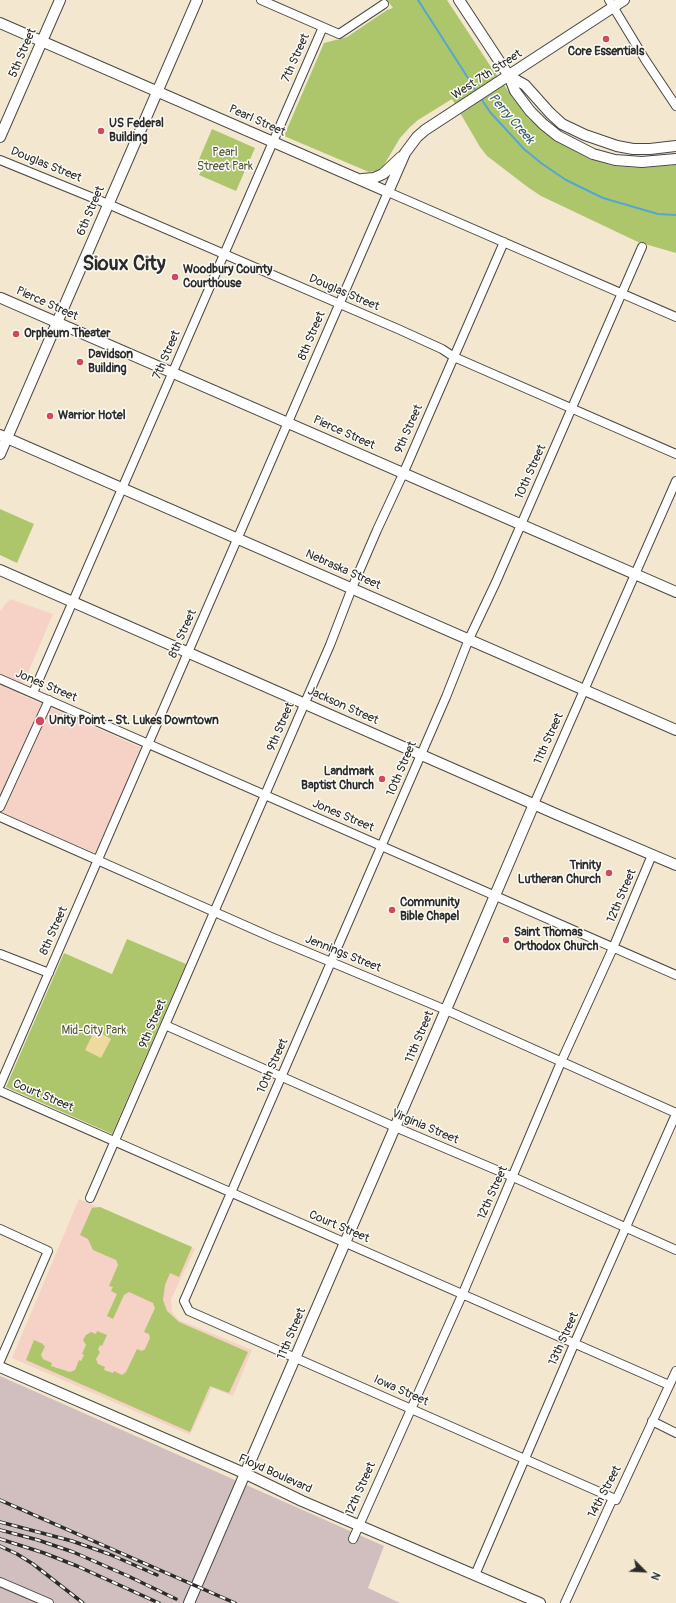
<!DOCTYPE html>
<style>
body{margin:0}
#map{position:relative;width:676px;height:1603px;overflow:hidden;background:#f3e8cf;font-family:Pangolin,sans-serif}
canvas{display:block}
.north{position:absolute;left:624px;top:1551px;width:40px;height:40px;-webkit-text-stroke:3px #fdfcf7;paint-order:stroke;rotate:114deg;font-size:11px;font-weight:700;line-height:16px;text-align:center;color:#2b2b2b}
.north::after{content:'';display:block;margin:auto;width:14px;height:18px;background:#2b2b2b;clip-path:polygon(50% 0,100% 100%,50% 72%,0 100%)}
</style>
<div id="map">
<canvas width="676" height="1603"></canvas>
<div class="north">N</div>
</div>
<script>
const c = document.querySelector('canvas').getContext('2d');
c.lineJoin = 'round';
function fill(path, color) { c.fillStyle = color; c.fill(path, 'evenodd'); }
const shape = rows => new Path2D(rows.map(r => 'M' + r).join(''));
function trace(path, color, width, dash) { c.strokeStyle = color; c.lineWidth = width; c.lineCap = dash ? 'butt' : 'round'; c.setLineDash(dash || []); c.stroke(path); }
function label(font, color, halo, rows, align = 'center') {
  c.font = font + ' Pangolin,sans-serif'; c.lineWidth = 3; c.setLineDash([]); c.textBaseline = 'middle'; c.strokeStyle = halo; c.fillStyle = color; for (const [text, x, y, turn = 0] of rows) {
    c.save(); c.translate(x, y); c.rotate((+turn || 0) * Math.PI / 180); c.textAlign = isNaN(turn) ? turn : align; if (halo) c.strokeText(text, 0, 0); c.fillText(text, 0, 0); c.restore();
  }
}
fill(shape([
 [10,599,53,614,19,694,142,748,95,853,0,812,0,611],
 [79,1199,195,1249,171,1299,172,1312,179,1320,252,1350,233,1396,212,1388,190,1435,12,1358]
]), '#f6d1c5');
fill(shape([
 [0,1376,384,1546,368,1588,400,1603,0,1603]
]), '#d1bfbf');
fill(shape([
 [387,0,447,0,491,67,528,118,555,140,590,159,613,166,641,168,676,165,676,253,638,242,541,196,529,188,487,156,480,147,452,99,418,120,409,128,400,138,381,170,369,172,284,136,324,43,347,37,387,10,393,8],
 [212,129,255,148,236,191,199,175,203,167,197,164],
 [0,509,34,524,17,563,0,555],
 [127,939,186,964,112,1134,6,1087,64,953,112,974],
 [100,1207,192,1247,179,1277,170,1273,165,1285,163,1300,167,1311,179,1322,248,1352,229,1393,210,1386,190,1432,26,1360,34,1340,43,1344,43,1345,45,1346,41,1355,43,1359,52,1363,51,1366,70,1372,75,1370,79,1360,81,1361,84,1355,82,1354,86,1345,83,1340,86,1335,91,1332,96,1334,97,1331,107,1335,102,1346,100,1345,98,1350,100,1352,96,1359,98,1364,105,1367,104,1370,113,1373,114,1371,122,1375,126,1372,137,1349,142,1351,145,1349,150,1338,149,1334,144,1332,155,1308,153,1303,129,1292,124,1295,113,1319,107,1316,117,1294,111,1291,113,1287,109,1286,118,1265,116,1260,93,1250,88,1239,80,1235,92,1208]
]), '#aec66b');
fill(shape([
 [95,1030,111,1039,101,1058,85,1050]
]), '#eeda9e');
trace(shape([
 [418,0,477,92],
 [480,97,490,112,524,149,541,163,566,180,603,198,658,214,676,215]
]), '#55a6cf', 2);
const minor = shape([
 [261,0,339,34,384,4],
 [609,0,646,61,676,106],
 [0,160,108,204,398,329,442,349,454,357,676,454],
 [0,679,676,975],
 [33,693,323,27],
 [534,804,676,481],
 [0,807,49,700],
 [0,817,271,937,446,1010,676,1113],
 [0,954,49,973],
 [165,1025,395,1127,513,1177,676,1250],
 [0,1085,388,192,676,317],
 [0,1091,669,1385],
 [90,1198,330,645,352,588,377,530,403,474,504,242],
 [0,1229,48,1251,0,1361],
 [652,1421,676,1433],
 [613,1498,189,1311,184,1301,446,697,469,639,496,582,642,247],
 [353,1539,463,1293,561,1062,613,948,652,855],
 [475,1575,575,1342,676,1114],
 [0,1582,49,1603],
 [565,1603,613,1498,616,1500,676,1371]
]);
const major = shape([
 [459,0,509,76,515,91,530,111,543,124,558,136,593,154,615,160,642,162,676,159],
 [0,23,388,192,405,153,417,137,425,130,624,0],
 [509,76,525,85,550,113,562,124,585,135,617,146,633,149,650,149,676,146],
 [0,137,60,0],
 [362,179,374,178,383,174,401,157],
 [1,298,676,592],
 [0,435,676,730],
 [0,454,197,0],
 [0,570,556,814,676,865],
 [0,1367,244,1473,302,1501,540,1603],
 [189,1603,470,954,534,804]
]);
trace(minor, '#494744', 10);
trace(major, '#494744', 12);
trace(minor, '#fff', 8);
trace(major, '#fff', 10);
const rail = shape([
 [0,1500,235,1603],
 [0,1522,72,1541,109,1554,157,1575],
 [0,1530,38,1540,73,1552,128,1576,176,1599],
 [0,1539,44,1553,77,1566,159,1603],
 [0,1546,17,1554,33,1564,83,1603]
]);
trace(rail, '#2b2b2b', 3.5);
trace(rail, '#fdfcf7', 2, [6]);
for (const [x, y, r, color] of [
 [606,39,4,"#d1495b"],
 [101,131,4,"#d1495b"],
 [175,277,4,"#d1495b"],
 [16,334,4,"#d1495b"],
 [80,362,4,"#d1495b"],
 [50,416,4,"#d1495b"],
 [40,721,5,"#d1495b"],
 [382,779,4,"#d1495b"],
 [609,873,4,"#d1495b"],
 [392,910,4,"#d1495b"],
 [506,940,4,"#d1495b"]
]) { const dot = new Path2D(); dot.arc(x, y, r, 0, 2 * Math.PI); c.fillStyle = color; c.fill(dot); trace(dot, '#fdfcf7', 1.5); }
label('bold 12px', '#2b2b2b', '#fdfcf7', [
 ["Core Essentials",606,52,"center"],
 ["US Federal",109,124],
 ["Building",109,138],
 ["Woodbury County",183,270],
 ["Courthouse",183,284],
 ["Orpheum Theater",24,334],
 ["Davidson",88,355],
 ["Building",88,369],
 ["Warrior Hotel",58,416],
 ["Unity Point - St. Lukes Downtown",49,721],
 ["Landmark",374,772,"right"],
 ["Baptist Church",374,786,"right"],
 ["Trinity",601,866,"right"],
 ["Lutheran Church",601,880,"right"],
 ["Community",400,903],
 ["Bible Chapel",400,917],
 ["Saint Thomas",514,933],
 ["Orthodox Church",514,947]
], 'left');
label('12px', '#2b2b2b', '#fdfcf7', [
 ["5th Street",23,53,-67],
 ["7th Street",296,58,-66],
 ["West 7th Street",487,75,-33],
 ["Pearl Street",257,121,24],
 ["Douglas Street",46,165,22],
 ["6th Street",91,211,-67],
 ["Douglas Street",344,293,23],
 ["Pierce Street",47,304,24],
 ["8th Street",312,336,-67],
 ["7th Street",167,355,-67],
 ["9th Street",409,429,-66],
 ["Pierce Street",344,433,24],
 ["10th Street",531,472,-66],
 ["Nebraska Street",343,570,24],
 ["8th Street",183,634,-66],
 ["Jones Street",46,686,23],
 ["Jackson Street",343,706,24],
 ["9th Street",281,727,-67],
 ["11th Street",549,739,-66],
 ["10th Street",402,769,-67],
 ["Jones Street",343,816,23],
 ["12th Street",622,896,-67],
 ["8th Street",54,931,-66],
 ["Jennings Street",343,954,22],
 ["9th Street",153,1024,-67],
 ["11th Street",420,1037,-67],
 ["10th Street",273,1066,-66],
 ["Court Street",43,1096,23],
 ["Virginia Street",425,1127,23],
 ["12th Street",493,1193,-66],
 ["Court Street",339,1227,23],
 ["11th Street",292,1334,-67],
 ["13th Street",564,1339,-66],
 ["Iowa Street",401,1391,24],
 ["Floyd Boulevard",275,1474,24],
 ["12th Street",361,1489,-66],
 ["14th Street",605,1492,-62]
]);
label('12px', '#525a3e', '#fdfcf7', [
 ["Pearl",225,153],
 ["Street Park",225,167],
 ["Mid-City Park",94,1031]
]);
label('italic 13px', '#3c5c6d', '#fdfcf7', [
 ["Perry Creek",511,119,49]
]);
label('bold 20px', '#2b2b2b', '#fdfcf7', [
 ["Sioux City",124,265]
]);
</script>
